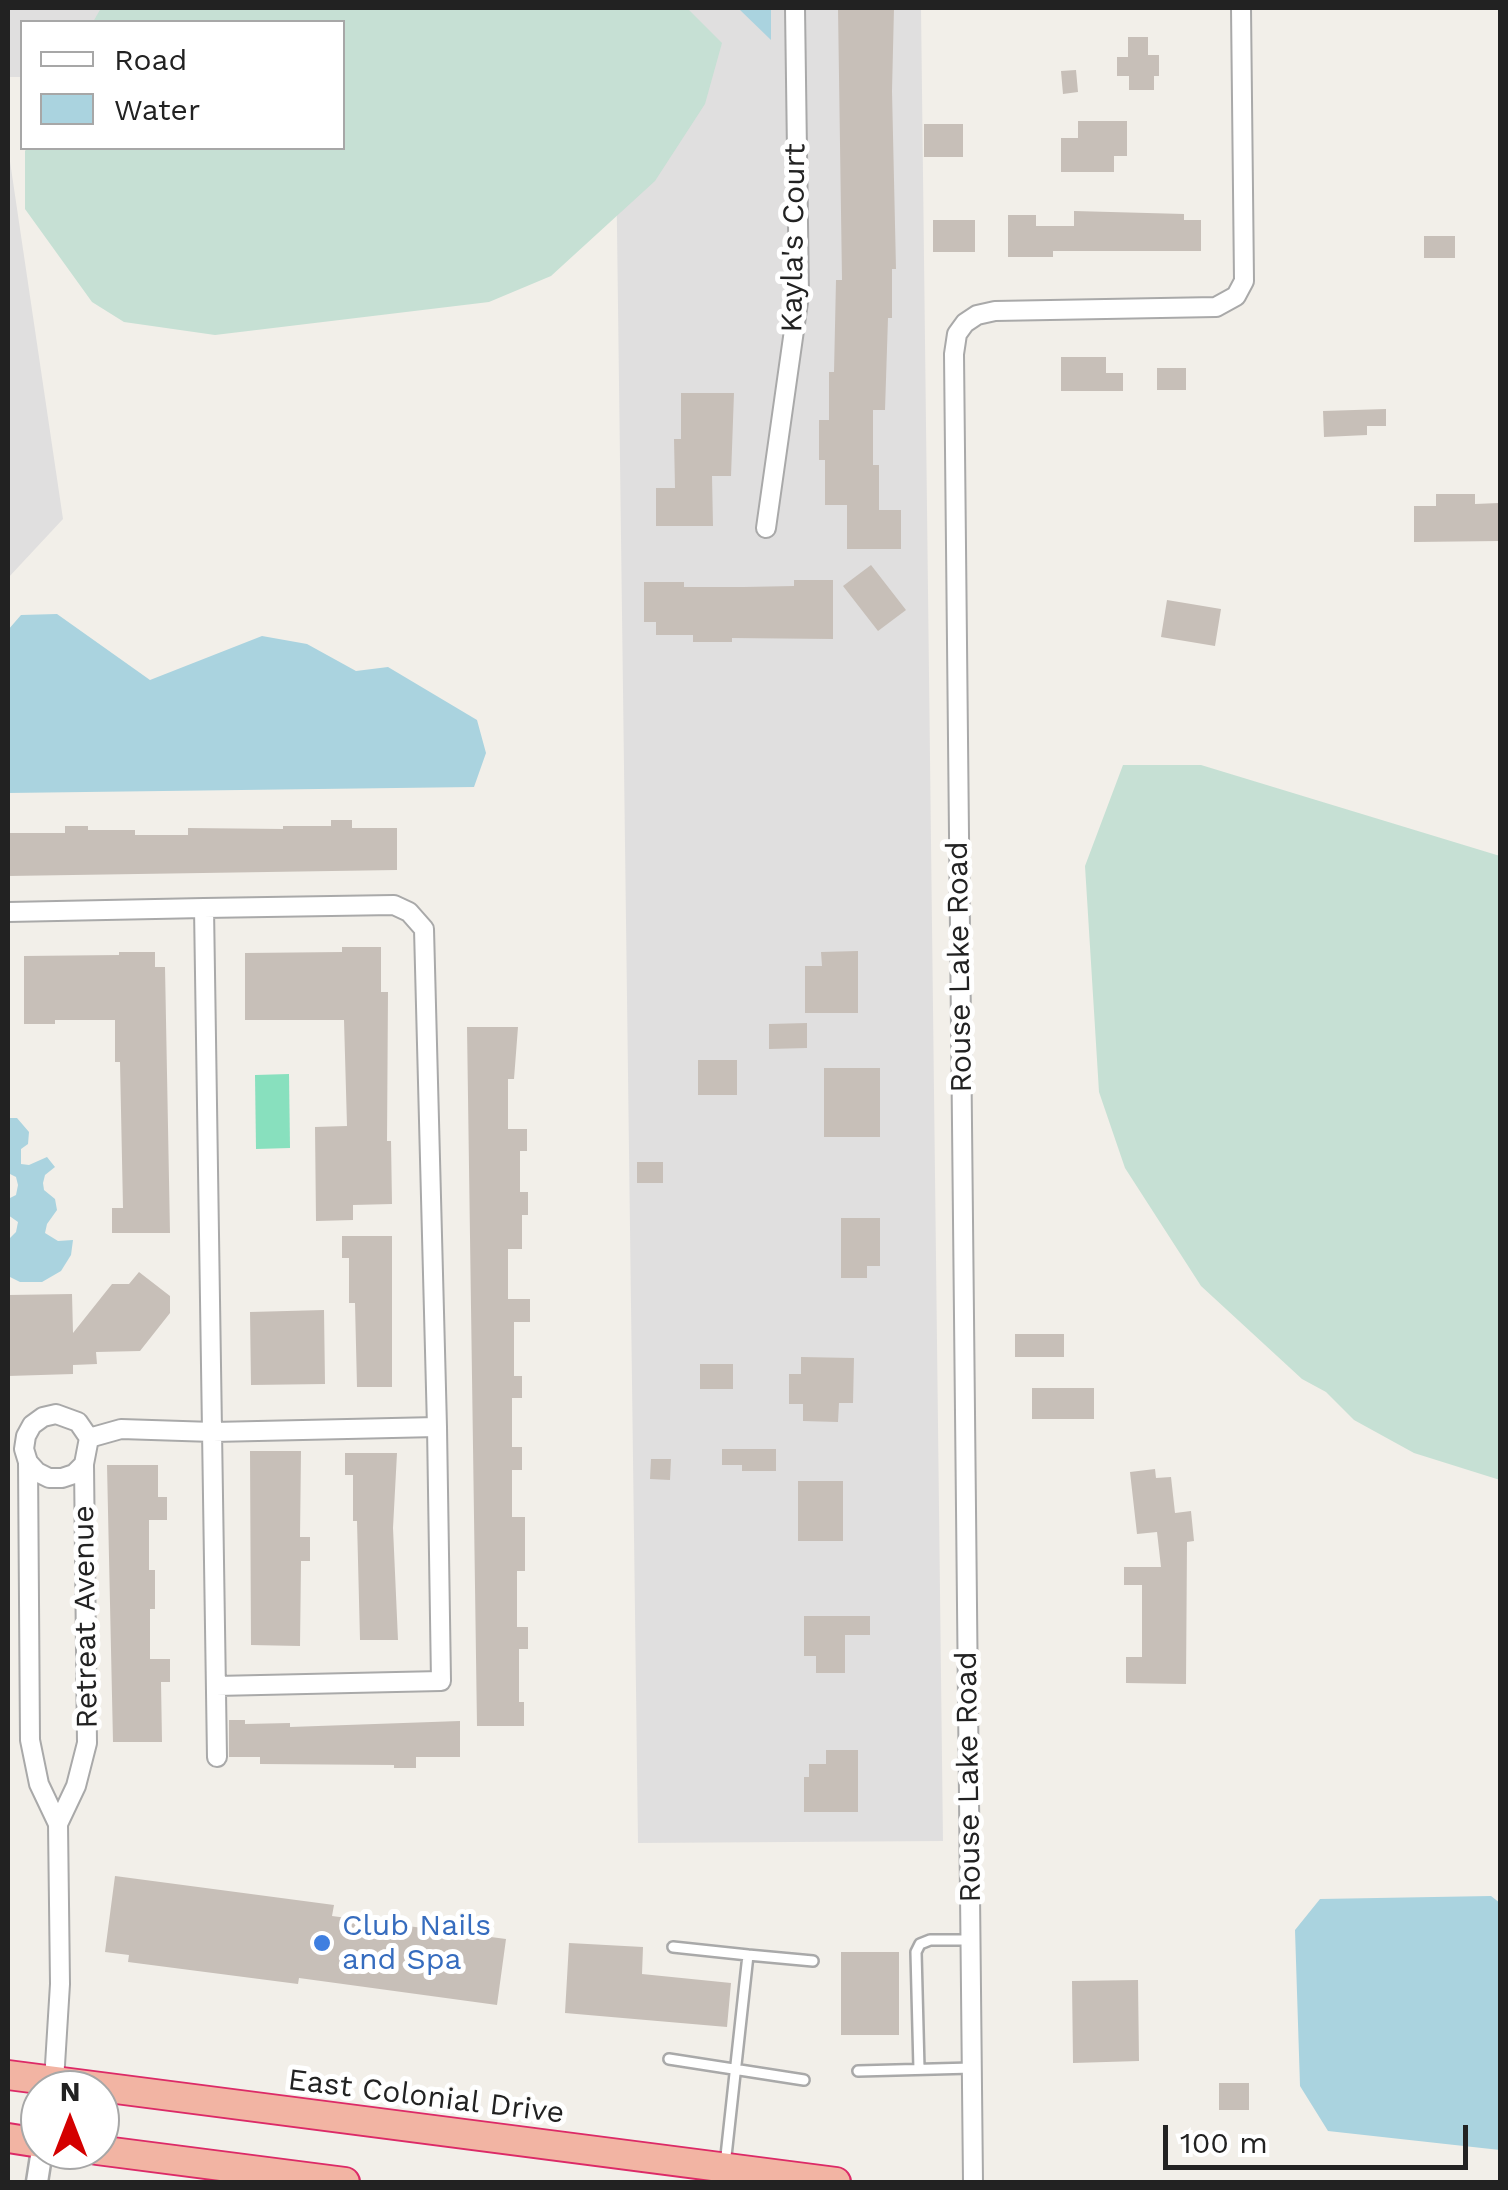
<!DOCTYPE html>
<style>
body{margin:0}
#map{position:relative;width:1508px;height:2190px;overflow:hidden;background:#f2efe9;font-family:"Work Sans",sans-serif}
canvas{display:block}
.frame{position:absolute;inset:0;border:10px solid #222;pointer-events:none}
.legend{position:absolute;left:20px;top:20px;width:325px;height:130px;box-sizing:border-box;background:#fff;border:2px solid #a7a7a7;margin:0;padding:12px 18px;list-style:none;font-size:30px;color:#222}
.legend li{display:flex;align-items:center;gap:20px;height:50px}
.legend b{width:50px;border:2px solid #a7a7a7}
.north{position:absolute;left:20px;top:2070px;width:100px;height:100px;box-sizing:border-box;background:#fff;border:2px solid #a7a7a7;border-radius:50%;rotate:0deg;font-size:28px;font-weight:700;line-height:40px;text-align:center;color:#222}
.north::after{content:'';display:block;margin:auto;width:35px;height:45px;background:#d40000;clip-path:polygon(50% 0,100% 100%,50% 72%,0 100%)}
.scale{position:absolute;left:1163px;top:2125px;width:305px;height:45px;box-sizing:border-box;border:5px solid #222;border-top:0;padding-left:12px;font-size:30px;line-height:35px;white-space:nowrap;color:#222;-webkit-text-stroke:8px #fff;paint-order:stroke}
</style>
<div id="map">
<canvas width="1508" height="2190"></canvas>
<div class="frame"></div>
<ul class="legend">
<li><b style="height:12px;background:#fff"></b>Road</li>
<li><b style="height:28px;background:#aad3df"></b>Water</li>
</ul>
<div class="north">N</div>
<div class="scale">100 m</div>
</div>
<script>
const c = document.querySelector('canvas').getContext('2d');
c.lineJoin = 'round';
function fill(path, color) { c.fillStyle = color; c.fill(path, 'evenodd'); }
const shape = rows => new Path2D(rows.map(r => 'M' + r).join(''));
function trace(path, color, width, dash) { c.strokeStyle = color; c.lineWidth = width; c.lineCap = dash ? 'butt' : 'round'; c.setLineDash(dash || []); c.stroke(path); }
function label(font, color, halo, rows, align = 'center') {
  c.font = font + ' "Work Sans",sans-serif'; c.lineWidth = 10; c.setLineDash([]); c.textBaseline = 'middle'; c.strokeStyle = halo; c.fillStyle = color; for (const [text, x, y, turn = 0] of rows) {
    c.save(); c.translate(x, y); c.rotate((+turn || 0) * Math.PI / 180); c.textAlign = isNaN(turn) ? turn : align; if (halo) c.strokeText(text, 0, 0); c.fillText(text, 0, 0); c.restore();
  }
}
fill(shape([
 [8,8,921,8,943,1841,638,1843,615,76,342,22,22,22,22,77,8,77],
 [8,148,63,519,8,578]
]), '#e0dfdf');
fill(shape([
 [101,8,687,8,722,43,705,104,655,181,551,276,489,302,215,335,124,322,92,302,25,209,25,151,27,148,342,148,342,22,93,22],
 [1123,765,1201,765,1500,856,1500,1480,1414,1453,1354,1420,1326,1392,1302,1379,1201,1286,1125,1168,1099,1092,1085,866]
]), '#c6e0d4');
fill(shape([
 [289,1074,290,1148,256,1149,255,1075]
]), '#88e0be');
fill(shape([
 [738,8,771,8,771,40],
 [57,614,150,680,262,636,307,644,356,671,388,667,477,720,486,753,474,787,8,793,8,630,21,615],
 [8,1118,17,1118,29,1132,28,1144,21,1149,21,1164,29,1165,47,1157,55,1167,45,1175,43,1183,44,1190,55,1199,57,1210,47,1224,45,1233,58,1241,73,1240,71,1255,61,1271,42,1282,20,1282,8,1276,8,1240,16,1232,18,1222,8,1215,8,1199,16,1195,18,1185,16,1177,8,1173],
 [1491,1896,1500,1903,1500,2150,1328,2131,1300,2086,1295,1930,1320,1899]
]), '#aad3df');
fill(shape([
 [838,8,894,8,892,91,896,269,892,269,892,318,888,318,885,410,873,410,873,465,879,465,879,510,901,510,901,549,847,549,847,505,825,505,825,460,819,460,819,420,829,420,829,372,834,372,836,280,842,280],
 [1128,37,1148,37,1148,55,1159,55,1159,76,1154,76,1154,90,1129,90,1129,76,1117,76,1117,57,1128,57],
 [1076,70,1078,92,1063,94,1061,71],
 [1078,121,1127,121,1127,156,1114,156,1114,172,1061,172,1061,138,1078,138],
 [924,124,963,124,963,157,924,157],
 [1074,211,1184,214,1184,220,1201,220,1201,251,1053,251,1053,257,1008,257,1008,215,1036,215,1036,226,1074,226],
 [933,220,975,220,975,252,933,252],
 [1424,236,1455,236,1455,258,1424,258],
 [1061,357,1106,357,1106,373,1123,373,1123,391,1061,391],
 [1157,368,1186,368,1186,390,1157,390],
 [681,393,734,393,731,476,712,476,713,526,656,526,656,488,675,488,674,439,681,439],
 [1386,409,1386,426,1367,426,1367,435,1324,437,1323,411],
 [1436,494,1475,494,1475,504,1499,503,1500,541,1414,542,1414,506,1436,506],
 [871,565,906,610,878,631,843,586],
 [794,580,833,580,833,639,732,638,732,642,693,642,693,635,656,635,656,622,644,622,644,582,684,582,684,587,744,587,794,586],
 [1167,600,1221,609,1215,646,1161,637],
 [331,820,352,820,352,828,397,828,397,870,8,876,8,833,65,833,65,826,88,826,88,830,135,830,135,835,188,835,188,828,283,829,283,826,331,826],
 [342,947,381,947,381,992,388,992,387,1141,391,1141,392,1204,353,1205,353,1220,316,1221,315,1127,347,1126,344,1020,245,1020,245,953,342,952],
 [858,951,858,1013,805,1013,805,966,822,966,821,952],
 [119,952,155,952,155,967,165,967,170,1233,112,1233,112,1208,123,1208,120,1062,115,1062,115,1020,55,1020,55,1024,24,1024,24,956,119,955],
 [807,1023,807,1048,769,1049,769,1024],
 [467,1027,518,1027,514,1079,508,1079,508,1129,527,1129,527,1151,520,1151,520,1192,528,1192,528,1215,522,1215,522,1249,508,1249,508,1299,530,1299,530,1322,514,1322,514,1376,522,1376,522,1398,512,1398,512,1447,522,1447,522,1470,512,1470,512,1517,525,1517,525,1571,517,1571,517,1627,528,1627,528,1649,519,1649,519,1702,524,1702,524,1726,477,1726],
 [698,1060,737,1060,737,1095,698,1095],
 [824,1068,880,1068,880,1137,824,1137],
 [637,1162,663,1162,663,1183,637,1183],
 [841,1218,880,1218,880,1266,867,1266,867,1278,841,1278],
 [342,1236,392,1236,392,1387,357,1387,355,1303,349,1303,349,1258,342,1258],
 [139,1272,170,1296,170,1313,140,1351,96,1352,97,1364,73,1365,73,1374,8,1376,8,1295,72,1294,73,1333,112,1284,129,1284],
 [324,1310,325,1384,251,1385,250,1312],
 [1015,1334,1064,1334,1064,1357,1015,1357],
 [801,1357,854,1358,853,1403,839,1403,838,1422,803,1421,803,1404,789,1404,789,1374,801,1374],
 [700,1364,733,1364,733,1389,700,1389],
 [1032,1388,1094,1388,1094,1419,1032,1419],
 [722,1449,776,1449,776,1471,742,1471,742,1465,722,1465],
 [250,1451,301,1451,300,1537,310,1537,310,1561,301,1561,300,1646,251,1645],
 [345,1453,397,1453,393,1528,398,1640,360,1640,357,1521,353,1521,353,1475,345,1475],
 [651,1459,671,1459,670,1480,650,1479],
 [107,1465,158,1465,158,1497,167,1497,167,1520,149,1520,149,1570,155,1570,155,1609,150,1609,150,1659,170,1659,170,1682,161,1682,162,1742,113,1742],
 [1155,1469,1156,1478,1171,1477,1175,1513,1191,1511,1194,1541,1187,1542,1186,1684,1126,1683,1126,1657,1142,1657,1142,1585,1124,1585,1124,1567,1161,1567,1157,1532,1137,1534,1130,1472],
 [798,1481,843,1481,843,1541,798,1541],
 [804,1616,870,1616,870,1635,845,1635,845,1673,816,1673,816,1656,804,1656],
 [229,1720,245,1720,245,1724,290,1723,290,1727,460,1721,460,1757,416,1757,416,1768,394,1768,394,1765,260,1764,260,1757,229,1757],
 [826,1750,858,1750,858,1812,804,1812,804,1777,809,1777,809,1764,826,1764],
 [115,1876,334,1905,332,1916,506,1939,497,2005,299,1978,298,1984,128,1962,129,1955,105,1952],
 [569,1943,643,1947,642,1974,731,1983,727,2027,565,2013],
 [841,1952,899,1952,899,2035,841,2035],
 [1138,1980,1139,2061,1073,2063,1072,1981],
 [1219,2083,1249,2083,1249,2110,1219,2110]
]), '#c7bfb8');
const service = shape([
 [673,1947,748,1955,725,2165],
 [748,1955,813,1961],
 [669,2059,804,2080],
 [919,2069,916,1952,920,1944,930,1940,970,1940],
 [858,2071,972,2068]
]);
const minor = shape([
 [766,528,799,295,795,8],
 [204,908,394,905,409,912,424,929,437,1427],
 [8,912,204,908,217,1757],
 [89,1438,121,1429,213,1432,437,1427,441,1681,216,1686],
 [28,1462,37,1472,49,1478,62,1478,74,1474,84,1464,89,1438,78,1422,56,1414,43,1417,32,1425,26,1436,24,1449,28,1462,30,1740,39,1784,58,1824,60,1984,54,2081],
 [58,1824,76,1786,87,1743,84,1464],
 [973,2182,954,354,957,334,965,323,977,315,995,311,1216,307,1236,296,1244,281,1241,8]
]);
const tertiary = shape([
 [37,2182,42,2150]
]);
const trunk = shape([
 [8,2075,836,2182],
 [8,2138,40,2143],
 [97,2150,345,2182]
]);
trace(service, '#a9a9a9', 14);
trace(minor, '#a9a9a9', 22);
trace(tertiary, '#a9a9a9', 25);
trace(trunk, '#dc2a67', 32);
trace(service, '#fff', 9);
trace(minor, '#fff', 18);
trace(tertiary, '#fff', 20);
trace(trunk, '#f2b4a3', 28);
for (const [x, y, r, color] of [
 [322,1943,10,"#3f7fe0"]
]) { const dot = new Path2D(); dot.arc(x, y, r, 0, 2 * Math.PI); c.fillStyle = color; c.fill(dot); trace(dot, '#fff', 4); }
label('30px', '#222', '#fff', [
 ["Kayla's Court",794,238,-89],
 ["Rouse Lake Road",960,967,-91],
 ["Retreat Avenue",86,1617,-91],
 ["Rouse Lake Road",969,1777,-91],
 ["East Colonial Drive",426,2097,7]
]);
label('30px', '#366cbe', '#fff', [
 ["Club Nails",342,1926],
 ["and Spa",342,1960]
], 'left');
</script>
